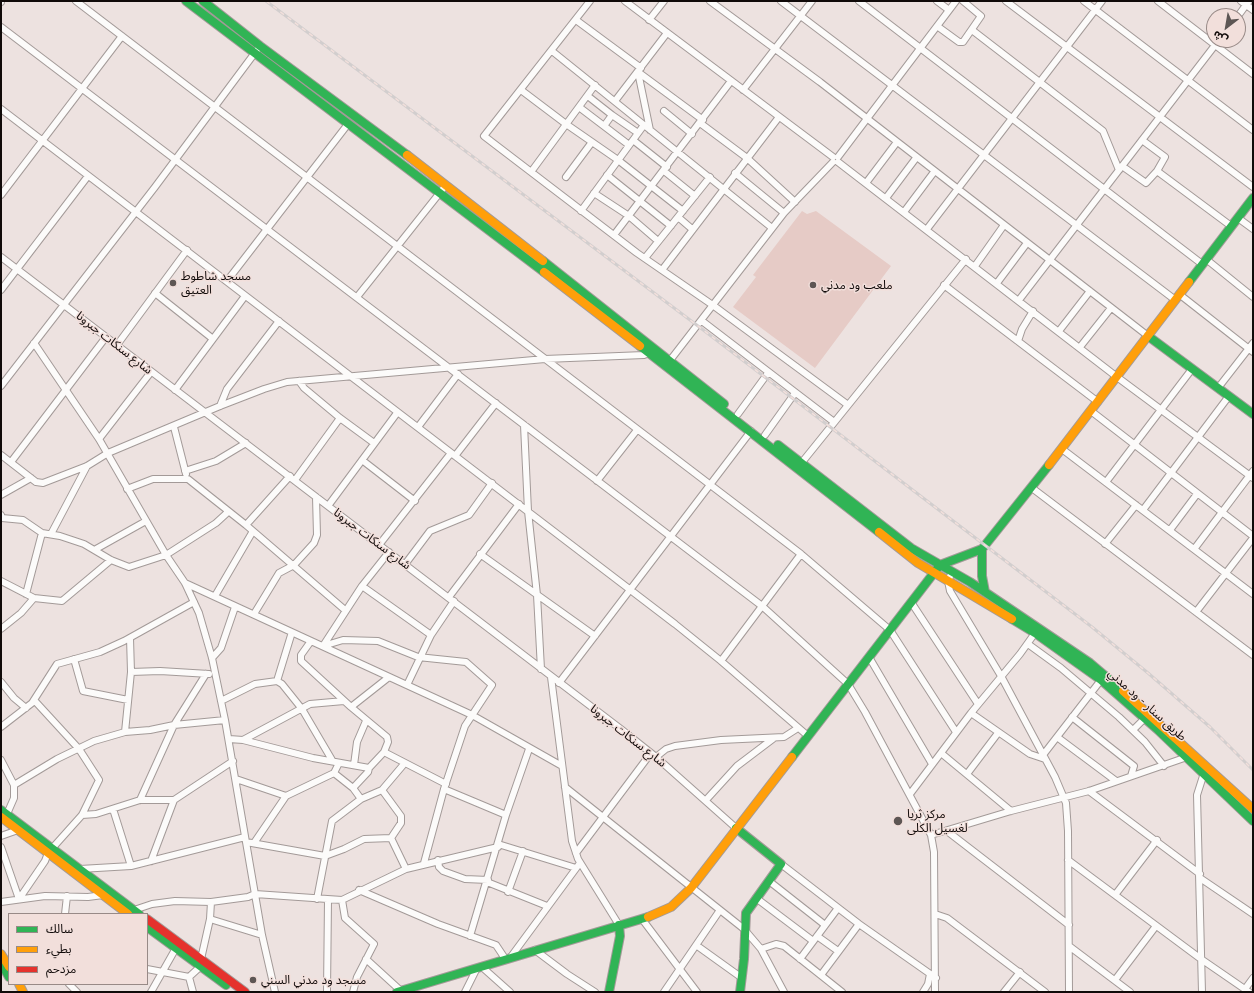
<!DOCTYPE html>
<meta charset="utf-8">
<style>
body{margin:0}
#map{position:relative;width:1254px;height:993px;overflow:hidden;background:#ede2e0;font-family:Quicksand,"Noto Sans Arabic",sans-serif}
canvas{display:block}
.frame{position:absolute;inset:0;border:2px solid #100a09;pointer-events:none}
.legend{position:absolute;left:8px;top:913px;width:140px;height:72px;box-sizing:border-box;background:#f2dfdb;border:1px solid #988a87;margin:0;padding:5px 7px;list-style:none;font-size:12px;color:#100a09}
.legend li{display:flex;align-items:center;gap:8px;height:20px}
.legend b{width:20px;border:1px solid #988a87}
.north{position:absolute;left:1206px;top:8px;width:40px;height:40px;box-sizing:border-box;background:#f2dfdb;border:1px solid #988a87;border-radius:50%;rotate:211deg;font-size:11px;font-weight:700;line-height:16px;text-align:center;color:#100a09}
.north::after{content:'';display:block;margin:auto;width:14px;height:18px;background:#5d5654;clip-path:polygon(50% 0,100% 100%,50% 72%,0 100%)}
</style>
<div id="map">
<canvas width="1254" height="993"></canvas>
<div class="frame"></div>
<ul class="legend">
<li><b style="height:5px;background:#30b455"></b>سالك</li>
<li><b style="height:5px;background:#ff9f0a"></b>بطيء</li>
<li><b style="height:5px;background:#e5322d"></b>مزدحم</li>
</ul>
<div class="north">ش</div>
</div>
<script>
const c = document.querySelector('canvas').getContext('2d');
c.lineJoin = 'round';
function fill(path, color) { c.fillStyle = color; c.fill(path, 'evenodd'); }
const shape = rows => new Path2D(rows.map(r => 'M' + r).join(''));
function trace(path, color, width, dash) { c.strokeStyle = color; c.lineWidth = width; c.lineCap = dash ? 'butt' : 'round'; c.setLineDash(dash || []); c.stroke(path); }
function label(font, color, halo, rows, align = 'center') {
  c.font = font + ' Quicksand,"Noto Sans Arabic",sans-serif'; c.lineWidth = 3; c.setLineDash([]); c.textBaseline = 'middle'; c.strokeStyle = halo; c.fillStyle = color; for (const [text, x, y, turn = 0] of rows) {
    c.save(); c.translate(x, y); c.rotate((+turn || 0) * Math.PI / 180); c.textAlign = isNaN(turn) ? turn : align; if (halo) c.strokeText(text, 0, 0); c.fillText(text, 0, 0); c.restore();
  }
}
fill(shape([
 [802,211,807,214,816,211,891,266,815,368,733,307,756,277,753,275]
]), '#e6cbc6');
const street = shape([
 [76,1,801,554,890,630,956,732],
 [590,1,484,136,637,253,714,306,848,405],
 [625,1,833,157],
 [710,1,820,82,1148,336],
 [781,1,1174,299],
 [859,1,1202,264],
 [937,1,949,10],
 [1006,1,1253,187],
 [1084,1,1253,130],
 [1158,1,1253,74],
 [1241,1,1253,10],
 [1,2,1,1],
 [1238,16,1249,1],
 [576,20,641,68],
 [649,20,664,1],
 [937,26,959,42,963,42,981,16,963,1],
 [1,27,762,606,848,684,865,712,931,835,934,852,935,992],
 [972,30,1103,131,1119,170],
 [552,51,772,228],
 [638,72,703,120],
 [638,72,650,130],
 [521,90,566,124,618,160,683,211],
 [743,90,812,1],
 [589,97,612,115],
 [615,101,667,33],
 [579,107,629,145],
 [1,109,675,624,721,661,808,736],
 [664,111,692,134],
 [700,123,747,158,795,202],
 [604,126,612,115,638,133],
 [633,140,667,167],
 [838,157,956,1],
 [838,162,1117,377,1253,478],
 [1122,166,1146,183,1157,171,1165,157,1142,140],
 [664,171,695,196],
 [1157,171,1231,226],
 [531,172,595,85],
 [735,173,784,213],
 [607,175,671,226],
 [566,177,592,142],
 [866,183,897,142],
 [594,193,629,216,658,241],
 [1,195,122,36],
 [886,198,916,158],
 [581,211,644,125],
 [904,212,934,172],
 [678,217,692,229],
 [1238,218,1253,229],
 [927,229,1102,1],
 [614,235,731,81],
 [1,257,622,730,656,757,736,828],
 [645,258,710,177],
 [1206,259,1253,297],
 [975,266,1004,225],
 [662,270,779,117],
 [227,281,348,124],
 [997,283,1027,243],
 [944,285,1098,402],
 [1,290,88,176],
 [155,293,213,339],
 [1179,294,1253,352],
 [357,297,446,185],
 [1019,300,1219,40],
 [702,321,834,422],
 [1059,331,1090,291],
 [1018,341,1022,329,1033,311],
 [34,343,99,439,166,555,185,583,199,613,212,658,225,720,262,935,275,992],
 [117,345,187,250],
 [1080,347,1111,308],
 [668,363,784,213,833,162],
 [299,381,304,388,340,418,374,443],
 [1,386,155,187,257,50],
 [1218,388,1253,343],
 [175,390,245,296],
 [220,406,227,389,279,321],
 [1091,411,1253,536],
 [738,414,768,373],
 [524,425,528,511,537,595,541,669],
 [174,427,186,474],
 [418,427,458,374],
 [765,435,795,393],
 [99,439,151,372],
 [1062,449,1253,594],
 [1,455,36,482,43,483,87,466,108,453,220,406,264,389,287,382,545,359,644,355,652,352],
 [455,456,496,403],
 [362,460,415,501],
 [11,462,106,337],
 [799,466,966,259],
 [185,471,216,461,246,443],
 [295,480,340,418],
 [597,481,637,430],
 [1106,482,1192,369],
 [1032,488,1253,655],
 [127,489,153,479,188,479,246,525,345,610],
 [1,495,31,478],
 [328,506,397,413],
 [1143,510,1229,396],
 [1,515,2,518,23,520,42,533,60,536,84,544,111,560,129,567,166,555,216,523,228,512],
 [246,525,290,476],
 [1170,530,1197,494],
 [51,534,87,466],
 [1105,544,1136,505],
 [379,545,451,453],
 [1195,548,1253,471],
 [96,549,146,521],
 [480,554,595,636],
 [406,563,430,531,469,515,492,483],
 [952,572,948,581,950,591,1001,676,1055,777,1066,803,1068,831,1069,992],
 [1,581,34,598,62,601,111,560],
 [185,583,472,715,562,766],
 [362,586,431,635],
 [26,594,42,533],
 [215,596,253,531],
 [449,597,519,504],
 [911,602,978,704],
 [1196,612,1253,538],
 [254,614,279,573,294,565,314,543,317,535,316,497],
 [1,629,21,613,34,598],
 [1028,644,1061,668,1119,717,1145,742,1164,766],
 [323,646,343,640,378,641,418,657,466,662,492,685,465,726,444,789,424,863],
 [323,646,362,586,389,552],
 [869,657,932,764],
 [212,658,221,648,235,607],
 [74,659,83,691,128,700],
 [721,661,801,554],
 [131,672,160,671,209,674],
 [551,677,572,841,578,859,619,925],
 [277,681,292,632],
 [1,682,14,698,26,708],
 [559,683,751,431],
 [407,685,431,635,454,601],
 [221,701,255,684,277,681,282,684,302,709,332,760],
 [351,707,389,677],
 [971,713,1030,754,1045,759],
 [1072,717,1134,766,1131,776],
 [1,727,32,703,57,664,100,652,124,641,194,602],
 [1133,730,1145,718],
 [125,732,131,672,130,638],
 [1057,737,1116,781],
 [229,739,243,740,310,704,344,701],
 [243,740,313,758,369,768,384,752,388,742,387,737,351,707,301,661,301,655,311,641],
 [384,752,446,784],
 [941,753,1011,811],
 [1043,755,1101,680],
 [656,757,666,749,675,746,721,740,784,737,798,728],
 [1,760,14,785,14,798,7,814],
 [354,765,357,742,366,721],
 [334,773,353,788,361,799],
 [967,774,998,733],
 [236,779,286,796],
 [14,785,57,759,94,741,125,732,150,730,174,725,225,720],
 [565,787,744,929,761,949,784,992],
 [353,788,368,772,369,768],
 [444,789,506,815],
 [1089,791,1200,874],
 [910,794,971,713,1020,654,1035,633],
 [140,800,174,725,206,674],
 [706,800,737,766,774,738],
 [113,809,131,866],
 [82,815,96,814,140,800,174,800],
 [947,831,1069,925],
 [931,835,1011,811,1089,791,1187,757],
 [1,836,18,830],
 [391,838,406,869],
 [246,842,325,856,344,849,364,839,391,838,401,823,401,816,382,790],
 [254,843,286,796,334,773,339,763],
 [498,844,576,868],
 [1,847,19,899],
 [576,853,651,753],
 [438,860,439,867,443,871,465,879,488,880],
 [1068,860,1201,959,1249,992],
 [151,861,174,800,233,761],
 [781,864,859,924,936,978],
 [80,869,131,866,245,837],
 [1200,878,1253,914],
 [769,881,825,925],
 [487,882,547,906],
 [359,890,438,924,496,945,506,960],
 [508,892,523,851],
 [1115,895,1157,840],
 [756,898,813,941],
 [19,899,45,861,48,853,82,815,99,780,79,749,34,700],
 [317,899,332,821,361,799,382,790,404,764],
 [342,900,345,918,374,944,357,977,353,992],
 [1,902,45,896,88,897,103,895],
 [134,910,152,904,175,901,211,902,248,897,255,894,342,900,406,869,498,847],
 [65,914,67,896],
 [935,914,947,918,1045,992],
 [210,919,262,935],
 [642,919,697,992],
 [470,936,506,815,529,749],
 [817,936,838,951],
 [696,945,742,978],
 [1069,946,1130,992],
 [761,949,776,944,784,946,842,992],
 [535,950,567,974,595,992],
 [510,958,580,863],
 [201,959,210,919,211,902],
 [366,959,401,991],
 [800,959,838,908],
 [482,967,510,992],
 [147,969,189,977,201,966],
 [821,975,859,924],
 [189,977,193,992],
 [1115,980,1156,926],
 [69,984,77,992],
 [1245,989,1253,978],
 [151,992,176,948],
 [327,992,328,900],
 [465,992,477,968],
 [664,992,720,910],
 [923,992,928,984,930,974],
 [1004,992,1020,972],
 [1202,992,1197,795,1204,773]
]);
const fast = shape([
 [186,1,544,272],
 [203,1,260,46,407,155],
 [543,261,724,404],
 [1189,282,1253,198],
 [1148,336,1253,414],
 [640,346,879,532],
 [778,445,911,548,970,582,1090,663,1123,691],
 [982,549,982,576,985,592],
 [1012,619,1035,633,1101,680,1158,730,1253,821],
 [792,757,940,565,982,549,1049,465],
 [1,810,139,914],
 [736,828,781,864,746,913,744,959,740,992],
 [147,927,226,985],
 [1,963,9,977],
 [397,992,648,917],
 [609,992,620,936,619,925]
]);
const slow = shape([
 [407,155,543,261],
 [544,272,640,346],
 [1049,465,1189,282],
 [879,532,918,563,1012,619],
 [1123,691,1253,809],
 [1,817,128,914],
 [648,917,671,907,691,888,792,757],
 [1,954,9,967],
 [19,984,23,992]
]);
const jam = shape([
 [147,919,245,992]
]);
trace(street, '#a39a98', 8);
trace(fast, '#a39a98', 10);
trace(slow, '#a39a98', 10);
trace(jam, '#a39a98', 10);
trace(street, '#fcfbfa', 6);
trace(fast, '#30b455', 8);
trace(slow, '#ff9f0a', 8);
trace(jam, '#e5322d', 8);
const rail = shape([
 [266,1,698,326,1092,627,1148,673,1210,727,1253,770]
]);
trace(rail, '#d2cece', 3);
trace(rail, '#f2dfdb', 1.5, [4.5]);
for (const [x, y, r, color] of [
 [173,283,4,"#5d5654"],
 [813,285,4,"#5d5654"],
 [898,821,5,"#5d5654"],
 [253,980,4,"#5d5654"]
]) { const dot = new Path2D(); dot.arc(x, y, r, 0, 2 * Math.PI); c.fillStyle = color; c.fill(dot); trace(dot, '#f2dfdb', 1.5); }
label('12px', '#100a09', '#f2dfdb', [
 ["مسجد شاطوط",181,276],
 ["العتيق",181,290],
 ["ملعب ود مدني",821,285],
 ["مركز ثريا",907,814],
 ["لغسيل الكلى",907,828],
 ["مسجد ود مدني السني",261,980]
], 'left');
label('12px', '#100a09', '#f2dfdb', [
 ["شارع سنكات جبرونا",114,343,38],
 ["شارع سنكات جبرونا",372,539,37],
 ["طريق سنار - ود مدني",1147,705,42],
 ["شارع سنكات جبرونا",628,736,38]
]);
</script>
